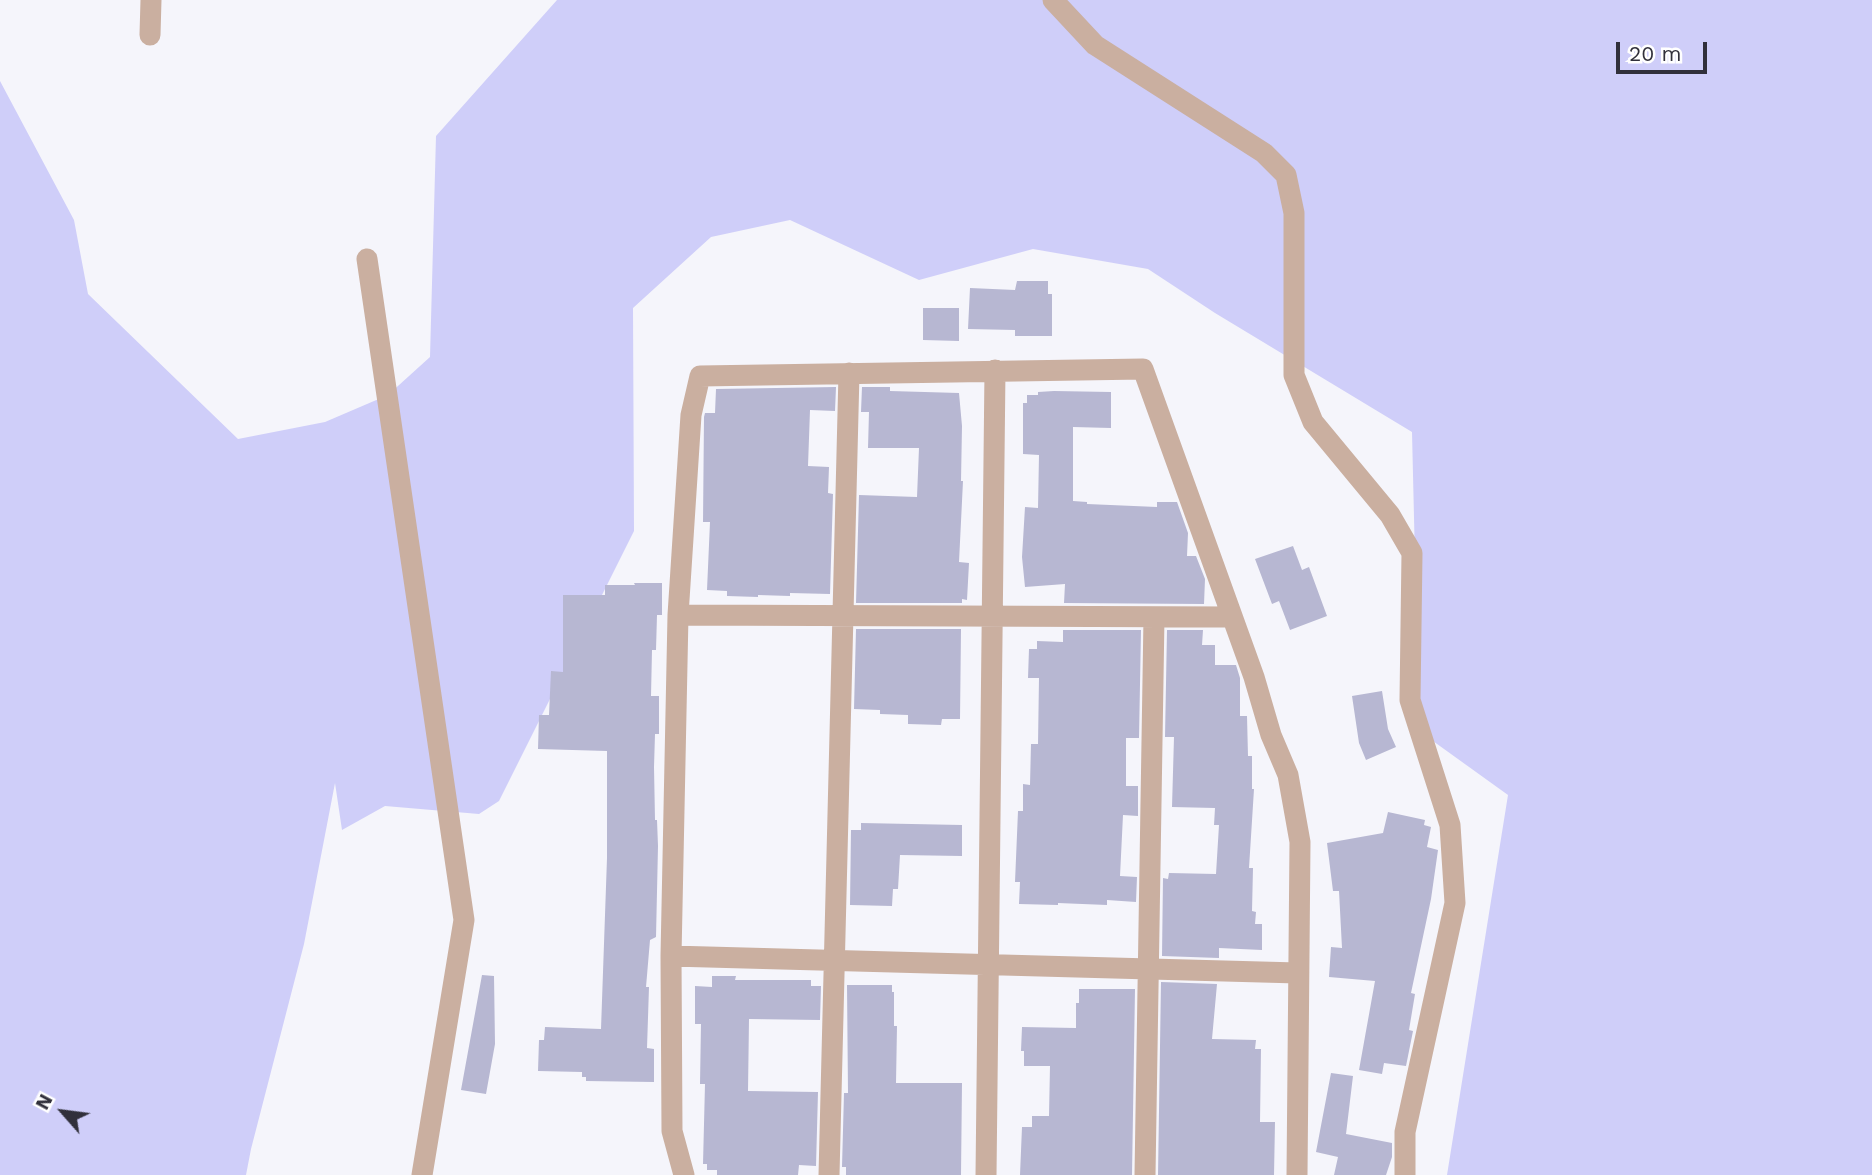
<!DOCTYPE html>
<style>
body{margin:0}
#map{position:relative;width:1872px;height:1175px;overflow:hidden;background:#f5f5fb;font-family:"Work Sans",sans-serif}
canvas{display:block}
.north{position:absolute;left:28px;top:1077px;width:70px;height:70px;-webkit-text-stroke:5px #fff;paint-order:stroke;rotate:298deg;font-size:19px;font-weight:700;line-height:28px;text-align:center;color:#31303b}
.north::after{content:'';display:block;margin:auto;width:24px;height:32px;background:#31303b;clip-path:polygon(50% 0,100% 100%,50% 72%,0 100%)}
.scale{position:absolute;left:1616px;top:42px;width:91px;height:32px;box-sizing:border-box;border:4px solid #31303b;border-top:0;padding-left:9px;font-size:21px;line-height:24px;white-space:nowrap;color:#31303b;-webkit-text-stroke:5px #fff;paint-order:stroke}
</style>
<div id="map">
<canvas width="1872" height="1175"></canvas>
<div class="north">N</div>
<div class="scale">20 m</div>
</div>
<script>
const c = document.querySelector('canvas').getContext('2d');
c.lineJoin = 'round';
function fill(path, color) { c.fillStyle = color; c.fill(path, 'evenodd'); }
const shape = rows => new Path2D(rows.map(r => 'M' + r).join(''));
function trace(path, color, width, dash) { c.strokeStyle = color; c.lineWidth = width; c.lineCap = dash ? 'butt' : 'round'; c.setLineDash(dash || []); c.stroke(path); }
fill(shape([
 [557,0,1872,0,1872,1175,1447,1175,1508,795,1419,731,1412,432,1215,313,1148,269,1033,249,919,280,790,220,711,237,633,308,634,531,499,801,479,814,385,806,342,830,335,783,304,944,251,1149,246,1175,0,1175,0,81,74,220,88,294,238,439,325,422,388,395,430,357,436,136]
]), '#cfcef9');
fill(shape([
 [1017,281,1048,281,1048,294,1052,294,1052,336,1015,336,1015,330,968,329,970,288,1015,290],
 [923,308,959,308,959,341,923,340],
 [836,387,835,411,810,410,808,466,829,467,828,493,833,494,830,594,790,593,790,596,758,595,758,597,727,596,727,591,707,590,710,522,703,522,704,417,705,413,715,413,716,389],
 [862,387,890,387,890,391,959,393,962,426,961,481,963,481,959,562,969,563,967,600,962,599,962,603,856,603,859,495,917,497,919,448,868,448,869,412,861,412],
 [1054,391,1111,392,1111,428,1073,427,1073,501,1087,502,1087,504,1157,507,1157,502,1177,502,1188,533,1187,556,1196,556,1205,579,1204,604,1064,603,1065,584,1025,587,1022,557,1025,507,1038,508,1039,455,1023,454,1023,403,1027,403,1027,395,1038,395,1038,392],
 [1293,546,1302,570,1309,567,1327,616,1290,630,1279,601,1272,604,1255,559],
 [634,583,662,583,662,615,657,615,656,650,652,650,651,696,659,696,659,734,655,734,654,767,655,820,657,820,658,846,656,937,650,940,646,987,649,987,647,1048,654,1049,654,1082,586,1081,586,1077,582,1077,582,1072,538,1071,539,1040,544,1040,545,1027,601,1029,607,858,607,751,538,749,539,715,549,715,551,671,563,672,563,595,605,595,605,585,635,585],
 [856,629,961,629,960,719,942,719,941,725,908,724,908,715,880,714,880,710,854,709],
 [1063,630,1141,630,1139,738,1126,738,1126,786,1138,786,1138,816,1123,815,1120,876,1137,877,1136,902,1107,900,1107,905,1058,903,1058,905,1019,904,1020,882,1015,882,1018,811,1023,811,1023,784,1030,785,1031,744,1038,744,1039,678,1028,678,1029,649,1037,649,1037,641,1063,642],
 [1167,630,1203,630,1202,645,1215,645,1215,665,1236,665,1240,678,1240,716,1247,716,1248,756,1252,756,1252,789,1254,789,1249,868,1253,868,1252,911,1256,912,1255,924,1262,924,1262,950,1219,948,1219,958,1162,956,1163,878,1168,879,1169,873,1216,874,1219,825,1214,825,1215,808,1172,807,1174,737,1165,737],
 [1382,691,1388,729,1396,747,1366,760,1359,743,1352,696],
 [1388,812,1425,820,1424,825,1431,827,1427,847,1438,850,1431,899,1411,993,1415,994,1409,1030,1413,1031,1406,1066,1384,1063,1382,1074,1359,1070,1375,981,1329,977,1331,947,1342,948,1339,891,1333,891,1327,843,1383,833],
 [861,823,962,825,962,856,900,855,898,889,893,889,892,906,850,905,851,830,861,830],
 [482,975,494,976,495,1044,486,1094,461,1090],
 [712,976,736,976,735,980,811,980,811,986,821,986,820,1020,749,1019,748,1091,818,1092,816,1166,799,1165,798,1175,717,1175,717,1170,707,1170,707,1164,703,1164,705,1084,700,1084,701,1024,695,1024,695,986,712,987],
 [1161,982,1217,984,1212,1039,1256,1040,1255,1049,1261,1049,1260,1122,1275,1122,1274,1175,1158,1175],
 [847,985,892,985,892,992,894,992,894,1026,897,1026,896,1083,962,1083,961,1175,846,1175,846,1167,842,1167,844,1093,848,1093],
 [1079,989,1135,989,1132,1175,1020,1175,1022,1127,1032,1127,1032,1116,1049,1116,1050,1066,1024,1066,1024,1051,1021,1051,1022,1027,1076,1028,1076,1003,1079,1003],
 [1331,1073,1353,1076,1346,1134,1392,1143,1392,1157,1386,1175,1334,1175,1338,1157,1316,1152]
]), '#b7b7d2');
trace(shape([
 [1053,0,1095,45,1264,153,1286,175,1294,213,1294,375,1313,422,1390,515,1412,553,1410,700,1450,825,1455,903,1405,1132,1405,1175],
 [150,35,151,0],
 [367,259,464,920,422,1175],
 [678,615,1231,617],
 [671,956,1298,973],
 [684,1175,672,1131,671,956,678,615,691,415,700,376,1143,369,1254,677,1271,735,1288,775,1300,842,1297,1175],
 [829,1175,849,373],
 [986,1175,995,370],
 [1145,1175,1154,617]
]), '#caafa0', 21);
</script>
